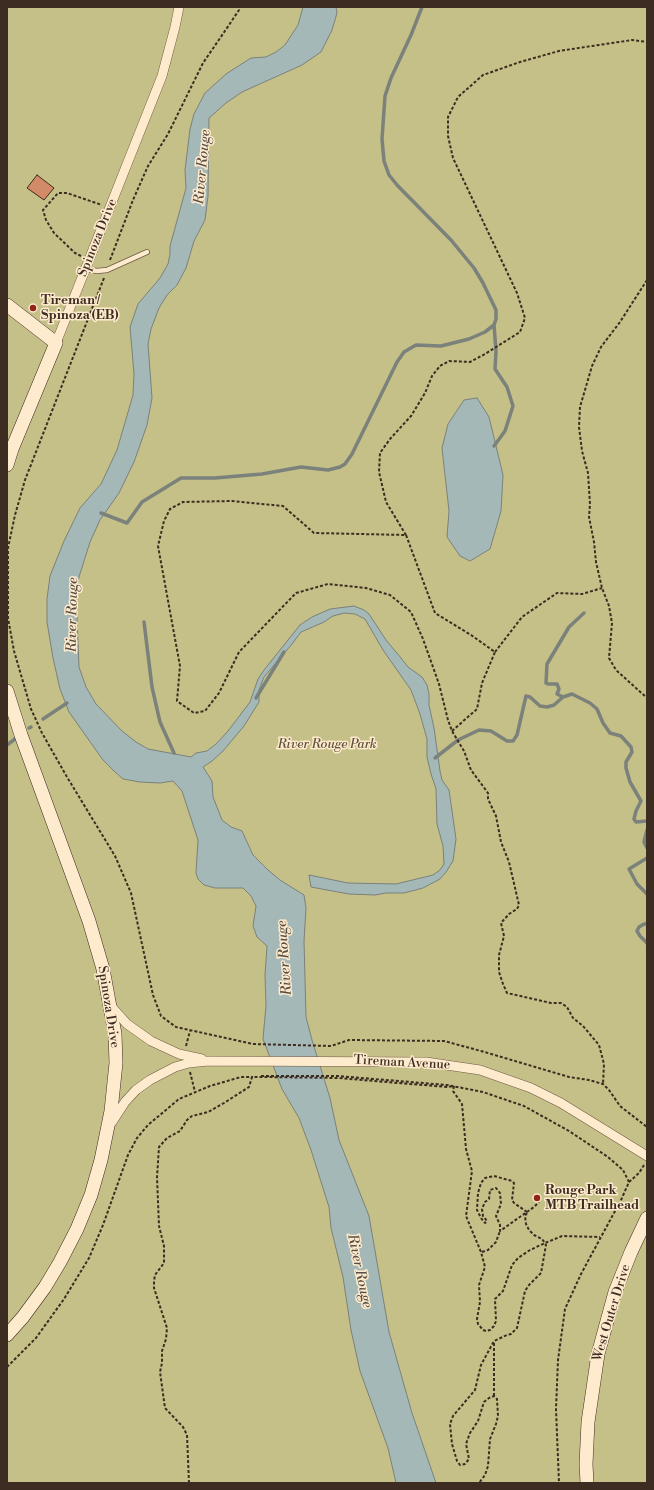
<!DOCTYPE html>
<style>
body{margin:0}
#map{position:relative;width:654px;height:1490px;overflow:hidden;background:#fddeb0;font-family:"Libre Bodoni",serif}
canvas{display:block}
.frame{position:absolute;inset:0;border:8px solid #3d2c22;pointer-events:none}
</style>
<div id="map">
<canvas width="654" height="1490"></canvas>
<div class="frame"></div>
</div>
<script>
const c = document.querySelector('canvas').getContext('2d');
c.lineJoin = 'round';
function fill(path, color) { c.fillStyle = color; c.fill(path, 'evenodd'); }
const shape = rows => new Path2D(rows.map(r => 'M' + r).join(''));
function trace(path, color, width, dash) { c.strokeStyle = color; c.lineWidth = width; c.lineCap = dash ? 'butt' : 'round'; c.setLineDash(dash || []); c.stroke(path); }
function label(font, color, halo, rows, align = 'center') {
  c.font = font + ' "Libre Bodoni",serif'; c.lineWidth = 3; c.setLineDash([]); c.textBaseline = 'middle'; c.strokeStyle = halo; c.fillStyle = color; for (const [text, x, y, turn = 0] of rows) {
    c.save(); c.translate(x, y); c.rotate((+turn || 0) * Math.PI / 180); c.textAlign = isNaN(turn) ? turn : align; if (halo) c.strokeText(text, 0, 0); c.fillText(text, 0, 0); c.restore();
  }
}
fill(shape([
 [7,7,647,7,647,1483,7,1483]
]), '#c5c087');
const water = shape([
 [303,7,336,7,337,13,332,30,321,52,302,65,242,92,226,103,209,118,208,196,205,220,194,241,186,268,177,285,167,295,159,308,151,329,148,344,152,398,147,425,134,462,119,493,100,520,90,542,79,577,76,592,79,667,86,687,96,704,122,731,136,742,148,749,191,757,196,753,207,751,216,744,228,731,250,702,258,679,264,670,300,625,312,617,330,609,354,606,364,610,369,614,386,640,401,658,408,667,422,677,427,685,429,694,429,705,434,728,440,771,442,780,449,790,456,839,453,861,446,872,440,879,423,888,404,893,386,893,375,895,349,894,311,887,309,875,348,883,396,884,433,875,440,870,444,864,443,846,437,824,436,789,431,774,427,757,427,739,420,714,411,690,383,650,365,619,355,614,344,613,333,616,324,622,301,632,292,644,264,677,259,690,259,702,244,726,223,751,212,761,203,767,212,781,213,797,222,820,231,827,242,831,253,855,268,870,280,880,304,895,306,908,304,941,306,1017,312,1040,330,1098,339,1140,369,1216,389,1332,412,1413,436,1483,396,1483,388,1448,360,1371,351,1330,343,1277,331,1228,329,1207,311,1150,299,1118,282,1089,263,1039,266,1005,265,975,267,946,257,937,253,926,256,906,251,896,243,888,215,888,204,885,198,879,196,873,198,840,182,791,173,781,160,783,140,782,123,779,114,771,103,760,69,712,60,689,53,658,47,622,47,599,50,576,64,541,80,508,101,484,117,450,133,395,134,374,130,327,138,304,160,278,168,264,170,254,170,246,186,188,185,170,190,129,194,114,205,93,226,74,251,58,266,57,276,52,285,45,298,25,303,7],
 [477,398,489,417,503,475,501,511,490,549,470,561,460,556,447,537,449,511,442,448,448,424,464,400,477,398]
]);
fill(water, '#a4b9b7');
trace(water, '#7b817b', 1);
trace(shape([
 [494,325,496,351,495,369,507,387,513,406,505,431,494,446],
 [101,513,127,523,142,502,181,478,215,478,262,474,301,467,328,470,340,467,345,464,352,454,397,362,404,352,416,345,441,346,469,339,485,332,494,325,496,319,496,310,483,283,474,268,451,240,397,185,389,175,384,161,382,139,385,96,391,78,411,35,422,7],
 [144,622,152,687,160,722,174,753],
 [563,697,557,694,559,689,557,684,548,684,546,683,547,664,569,627,584,613],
 [256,698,284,652],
 [43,719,67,703],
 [29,728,31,727],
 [7,745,19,736],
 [435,758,458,740,479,730,491,731,507,741,513,741,517,735,526,696,530,697,540,706,547,707,554,705,563,697,572,694,590,703,597,709,603,723,610,733,621,736,631,747,632,752,626,762,626,768,630,782,641,801,636,811,634,819,636,822,647,821],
 [647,830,644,842,647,848],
 [647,858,629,869,637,884,647,894],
 [647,924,644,924,639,927,637,931,640,936,647,943]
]), '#7b817b', 3.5);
const building = shape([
 [37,175,54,188,44,200,27,188,37,175]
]);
fill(building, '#d38a69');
trace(building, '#3d2c22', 1);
const lane = shape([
 [86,269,97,271,107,270,147,252]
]);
const street = shape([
 [56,343,162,76,175,27,179,7],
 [110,1005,127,1024,151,1041,179,1054,202,1059],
 [112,1122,125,1102,136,1090,150,1080,175,1067,189,1063,208,1061,426,1062,480,1070,531,1088,561,1103,647,1156]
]);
const secondary = shape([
 [7,305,56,343,12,449,7,465],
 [7,691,21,735,89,921,103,969,115,1034,116,1063,111,1111,101,1160,91,1195,77,1229,60,1262,45,1287,23,1317,7,1335],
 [587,1483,586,1464,588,1422,598,1354,615,1292,631,1252,647,1218]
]);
trace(lane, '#6d5846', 6);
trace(street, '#6d5846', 10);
trace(secondary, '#3d2c22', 14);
trace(shape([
 [81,256,75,253,54,233,46,220,43,210,58,193,67,193,102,205],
 [110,260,133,200,148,166,168,134,203,63,229,25,239,10,239,7],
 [104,278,25,480,15,515,8,548,8,618,14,651,31,709,42,733,67,777,115,856,131,893,153,995,161,1016,176,1027,253,1044,331,1046,349,1040,444,1041,481,1051,569,1077,589,1080,603,1084,609,1090,620,1106,647,1127],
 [647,280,620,322,601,347,592,366,580,407,579,427,582,451,588,473,590,504,589,517,594,542,596,562,602,588,609,606,612,623,609,658,616,670,647,698],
 [406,535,386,502,379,472,380,453,390,439,411,416,425,393,432,376,440,366,449,361,470,362,485,354,520,332,525,318,517,293,453,158,448,136,448,117,458,97,483,75,520,62,559,51,632,40,647,42],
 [495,652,522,617,557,593,582,594,602,588],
 [452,731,477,709,482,683,495,652,471,635,435,613,406,535,314,533,283,506,232,501,183,502,170,509,164,521,158,546,180,666,177,701,194,713,205,711,219,693,239,652,296,593,328,584,366,588,390,595,411,612,423,639,439,684,448,720,452,731,464,751,471,770,488,793,488,799,496,816,501,842,509,862,519,905,517,909,509,914,501,923,504,936,499,955,499,972,503,984,507,993,551,1003,561,1003,567,1007,573,1018,583,1026,599,1045,604,1064,603,1084],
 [186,1046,190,1031],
 [190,1072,195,1092],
 [261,1076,338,1076,447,1085,483,1092,524,1106,569,1131,608,1157,623,1170,629,1182,621,1200,581,1274,565,1309,558,1360,556,1409,559,1483],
 [629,1182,639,1173,644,1165],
 [527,1212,514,1203,512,1200,514,1183,512,1181,494,1176,485,1178,481,1183,478,1193,477,1210,481,1218,485,1223,487,1221,483,1216,482,1209,485,1202,489,1199,490,1190,496,1188,500,1193,501,1204,496,1216,500,1225,500,1231,534,1207,539,1202],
 [527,1213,525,1216,526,1224,529,1230,534,1235,542,1239,545,1243,562,1236,600,1237],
 [482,1252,488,1250,496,1242,500,1231],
 [494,1343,494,1396],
 [7,1367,36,1338,64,1299,89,1258,103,1225,128,1155,137,1138,148,1125,179,1099,210,1086,241,1077,253,1077],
 [189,1483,187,1435,183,1427,165,1408,160,1372,162,1363,162,1351,166,1339,167,1328,154,1288,154,1281,155,1275,164,1263,164,1246,159,1226,157,1177,159,1147,167,1138,180,1131,187,1120,192,1116,208,1112,224,1103,249,1087,252,1077,264,1077,338,1078,447,1087,454,1086,453,1091,462,1104,466,1149,472,1171,466,1216,481,1252,485,1267,479,1285,480,1302,477,1319,478,1324,483,1330,486,1331,490,1330,494,1326,496,1321,495,1299,503,1291,512,1265,518,1258,530,1250,545,1243,546,1245,541,1273,529,1285,525,1291,517,1328,511,1334,507,1335,494,1341,481,1365,475,1390,453,1416,450,1424,452,1444,457,1461,460,1465,465,1464,469,1459,466,1444,470,1433,478,1421,484,1402,489,1398,494,1396,497,1399,498,1416,496,1424,490,1439,488,1466,485,1475,479,1483]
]), '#3d2c22', 2, [3, 2]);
trace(lane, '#feeacc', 4.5);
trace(street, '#feeacc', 9);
trace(secondary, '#feeacc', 13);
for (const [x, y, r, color] of [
 [33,308,4,"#8f2418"],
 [537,1198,4,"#8f2418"]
]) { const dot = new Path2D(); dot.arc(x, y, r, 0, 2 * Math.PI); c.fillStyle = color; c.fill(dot); trace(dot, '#feeacc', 1.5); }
label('13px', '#3d2c22', '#feeacc', [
 ["Spinoza Drive",98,238,-68],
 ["Spinoza Drive",108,1007,81],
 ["Tireman Avenue",402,1063,3],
 ["West Outer Drive",612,1313,-73]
]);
label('bold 13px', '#3d2c22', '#feeacc', [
 ["Tireman /",41,301],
 ["Spinoza (EB)",41,316],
 ["Rouge Park",545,1191],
 ["MTB Trailhead",545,1206]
], 'left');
label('italic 13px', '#5f513b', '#feeacc', [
 ["River Rouge Park",327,745]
]);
label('italic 14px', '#574f47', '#feeacc', [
 ["River Rouge",203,167,-85],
 ["River Rouge",73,615,-89],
 ["River Rouge",285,958,-94],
 ["River Rouge",359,1271,78]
]);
</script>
